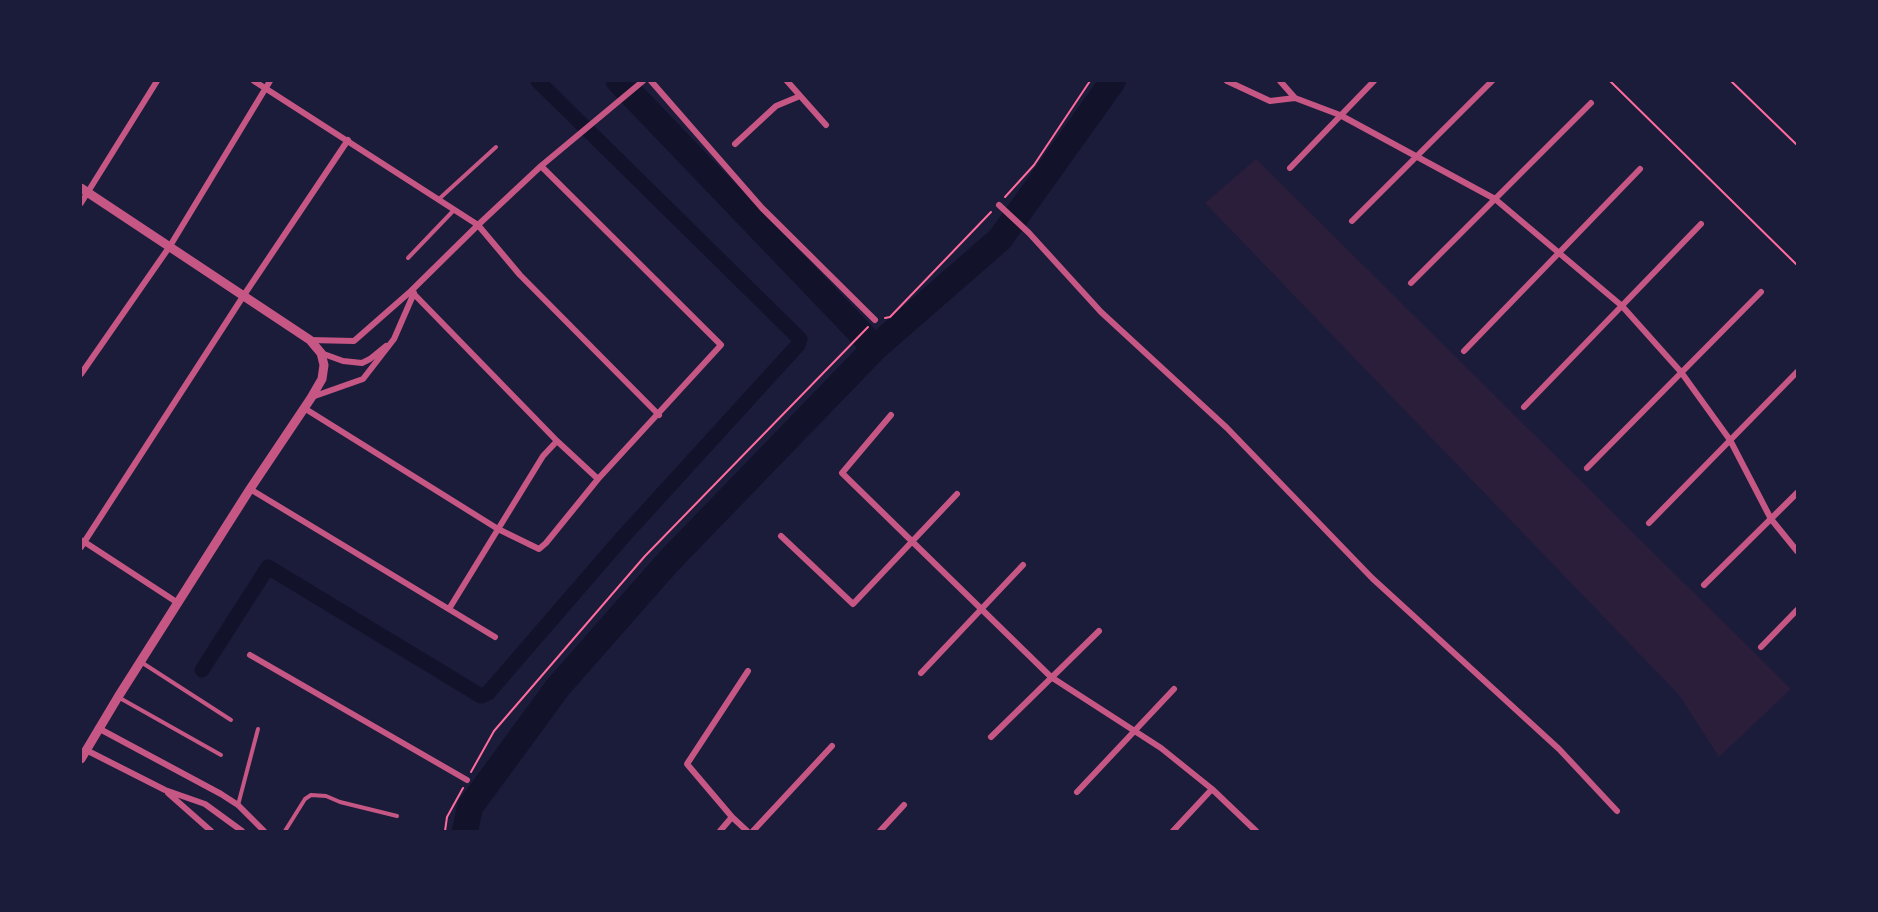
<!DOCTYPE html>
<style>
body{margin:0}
#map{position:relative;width:1878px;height:912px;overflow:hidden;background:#1b1b3a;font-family:"PT Serif",serif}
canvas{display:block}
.frame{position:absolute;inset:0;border:82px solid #1b1b3a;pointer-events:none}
</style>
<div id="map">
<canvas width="1878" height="912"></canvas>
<div class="frame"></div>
</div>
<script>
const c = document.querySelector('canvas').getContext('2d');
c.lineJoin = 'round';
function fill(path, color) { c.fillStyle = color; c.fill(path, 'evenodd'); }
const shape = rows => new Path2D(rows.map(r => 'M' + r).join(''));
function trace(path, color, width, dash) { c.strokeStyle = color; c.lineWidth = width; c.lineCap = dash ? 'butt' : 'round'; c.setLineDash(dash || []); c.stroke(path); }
fill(shape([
 [1256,159,1791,689,1719,757,1679,695,1205,203]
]), '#2a1e3b');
trace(shape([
 [202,670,268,567,481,696,488,693,622,538,798,345,800,339,538,81]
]), '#12122b', 15);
trace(shape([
 [619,81,875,348],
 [465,831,470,807,558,687,669,561,875,348,1000,239,1113,81]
]), '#12122b', 26);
trace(shape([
 [1610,81,1797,265],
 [1731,81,1797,145],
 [1005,197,1034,165,1090,81],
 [885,318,890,317,991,212],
 [471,772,494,731,645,556,868,327],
 [445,831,447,817,463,788]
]), '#ff6b9d', 2);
trace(shape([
 [439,199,496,147],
 [408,258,454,210],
 [141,662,231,720],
 [118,697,221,755],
 [238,805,258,729],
 [285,831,305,799,311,795,326,796,340,802,397,816]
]), '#c65784', 4);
trace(shape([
 [254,81,478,225,520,275,659,415],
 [651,81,762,208,875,320],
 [787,81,826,125],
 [1227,81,1270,101,1295,98,1340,115,1495,199,1622,306,1681,372,1730,440,1771,519,1797,551],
 [1280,81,1295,98],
 [735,144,776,106,800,96],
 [1290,168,1374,81],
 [81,203,157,81],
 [999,205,1029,233,1101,312,1227,428,1372,578,1559,749,1617,811],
 [1352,221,1492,81],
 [1411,283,1591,103],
 [411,291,557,441,598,479,721,345,541,166],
 [310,340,354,341,411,291,478,225,541,166,643,81],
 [1464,351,1640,169],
 [321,353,343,361,362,363,370,359,386,346],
 [81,374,170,246,270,81],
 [312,397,363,379,394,339,414,293],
 [1524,407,1701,224],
 [304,408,498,529,539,549,546,543,598,479],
 [891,415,842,473,1051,677,1161,748,1212,789,1256,831],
 [1587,468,1761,292],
 [250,489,495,637],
 [1649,523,1797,372],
 [781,536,853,604,957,494],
 [83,541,178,603],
 [81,547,244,295,348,140],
 [1704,585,1797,493],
 [449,609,543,456,557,441],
 [1761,647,1797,610],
 [250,655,467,780],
 [921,673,1023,565],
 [98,728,221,794,238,805,264,831],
 [991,737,1099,631],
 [86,750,165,790,205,804,242,831],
 [1077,792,1174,689],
 [168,793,211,831],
 [720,831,732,817],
 [747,831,732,817,687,764,748,671],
 [753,831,832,746],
 [880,831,904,805],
 [1173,831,1212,789]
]), '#c65784', 6);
trace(shape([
 [81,188,310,340,321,353,324,365,322,379,311,398,250,489,118,697,81,759]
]), '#c65784', 9);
</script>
